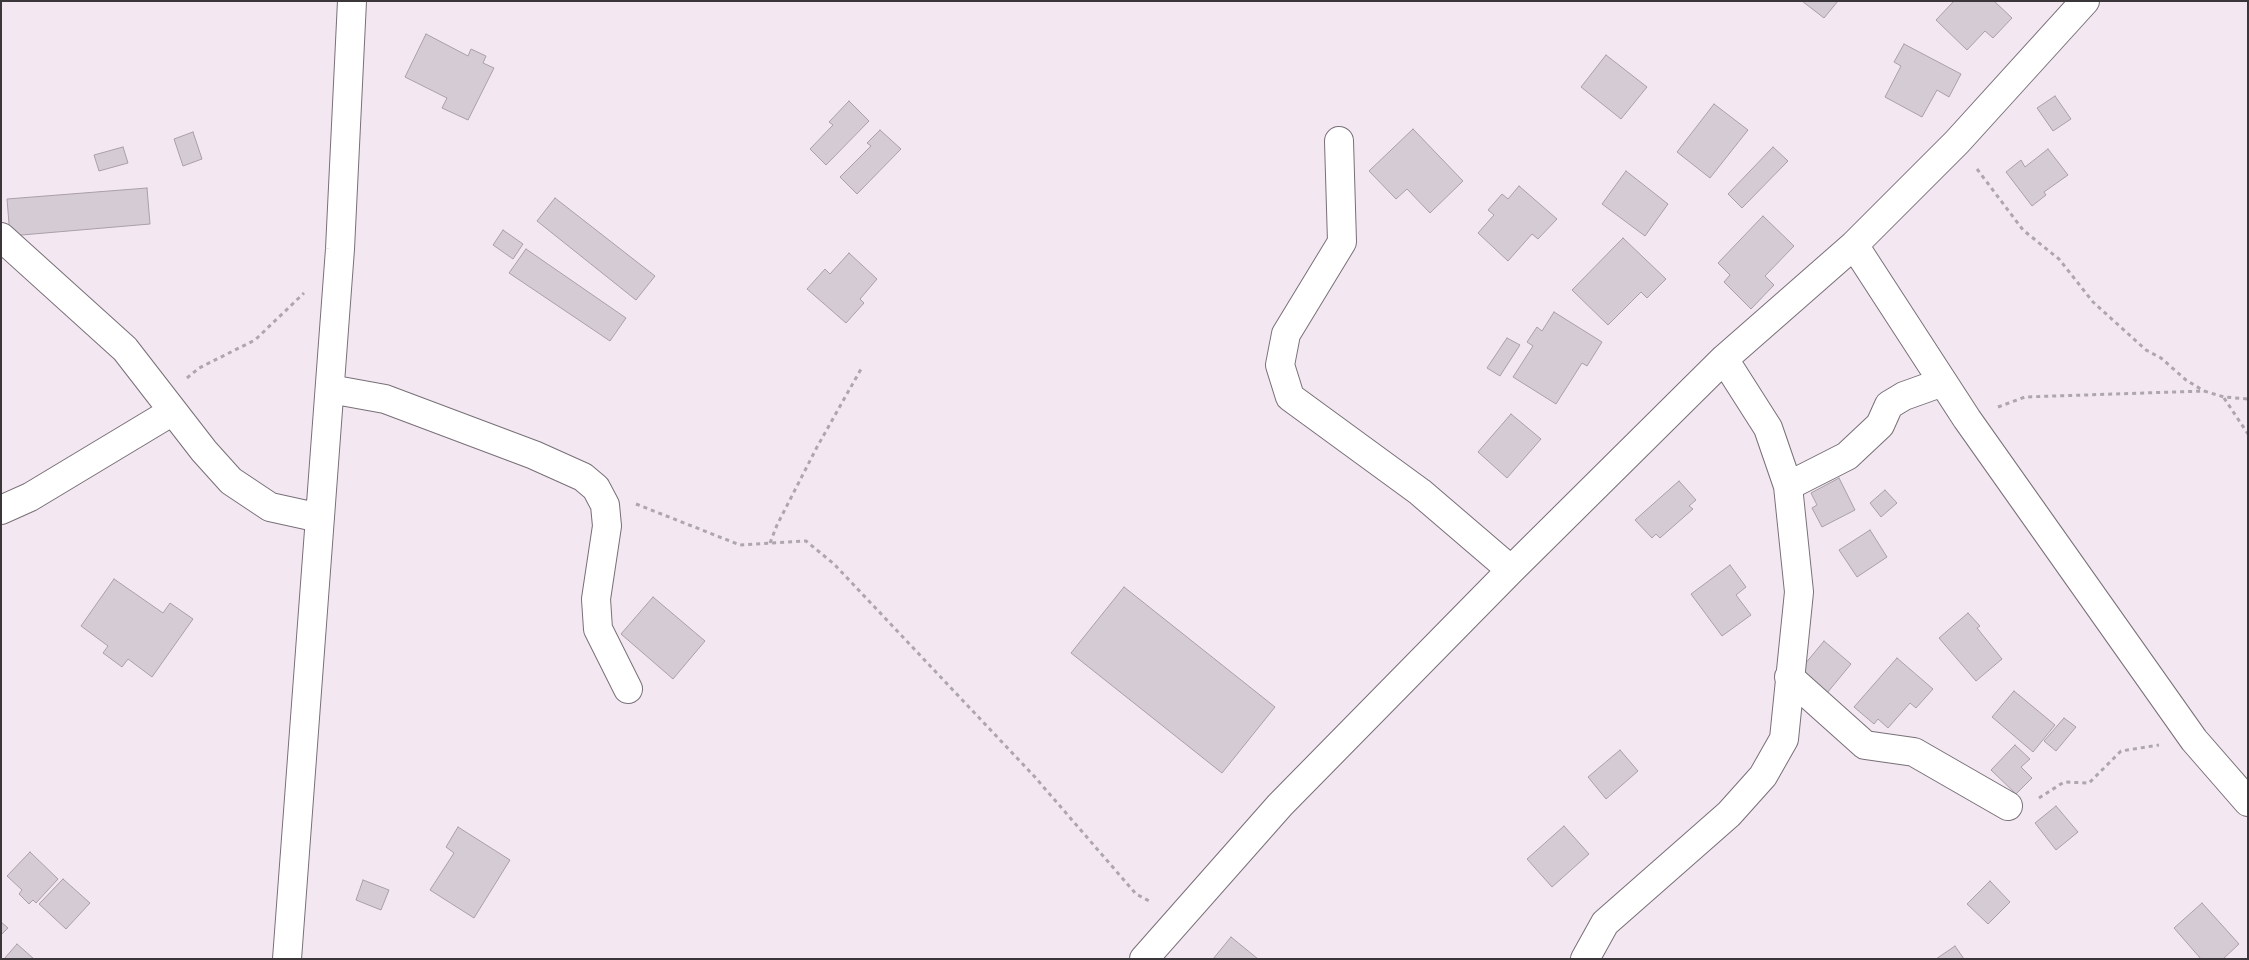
<!DOCTYPE html>
<style>
body{margin:0}
#map{position:relative;width:2249px;height:960px;overflow:hidden;background:#f3e8f2;font-family:"DM Sans",sans-serif}
canvas{display:block}
.frame{position:absolute;inset:0;border:2px solid #3a3639;pointer-events:none}
</style>
<div id="map">
<canvas width="2249" height="960"></canvas>
<div class="frame"></div>
</div>
<script>
const c = document.querySelector('canvas').getContext('2d');
c.lineJoin = 'round';
function fill(path, color) { c.fillStyle = color; c.fill(path, 'evenodd'); }
const shape = rows => new Path2D(rows.map(r => 'M' + r).join(''));
function trace(path, color, width, dash) { c.strokeStyle = color; c.lineWidth = width; c.lineCap = dash ? 'butt' : 'round'; c.setLineDash(dash || []); c.stroke(path); }
const building = shape([
 [1802,1,1838,1,1824,18,1802,1],
 [1954,1,1994,1,2012,18,1993,38,1985,31,1967,50,1936,20,1954,1],
 [426,34,468,56,471,49,486,56,483,63,494,68,468,120,442,108,447,98,405,77,426,34],
 [1904,44,1961,74,1949,97,1937,90,1922,117,1885,97,1901,66,1894,62,1904,44],
 [1606,55,1647,87,1621,119,1581,87,1606,55],
 [2055,96,2071,119,2053,131,2037,108,2055,96],
 [849,101,869,121,826,165,810,149,833,125,829,122,849,101],
 [1714,104,1748,130,1710,178,1677,152,1714,104],
 [1413,129,1463,181,1430,213,1407,189,1396,199,1369,171,1413,129],
 [880,130,901,149,857,194,840,177,871,146,867,143,880,130],
 [193,132,202,159,183,166,174,139,193,132],
 [123,147,128,163,99,171,94,155,123,147],
 [1773,147,1788,161,1742,208,1728,194,1773,147],
 [2048,149,2068,175,2044,192,2046,195,2032,206,2006,172,2021,160,2025,167,2048,149],
 [1626,171,1668,204,1645,236,1602,204,1626,171],
 [1519,186,1557,219,1538,239,1532,234,1508,261,1478,233,1494,215,1488,210,1502,194,1508,199,1519,186],
 [147,188,150,224,10,236,7,199,147,188],
 [555,198,655,276,636,300,537,221,555,198],
 [1763,216,1794,246,1765,276,1774,285,1751,309,1724,282,1730,275,1718,263,1763,216],
 [503,230,523,244,513,259,493,245,503,230],
 [1623,238,1666,279,1647,298,1641,292,1608,325,1572,290,1623,238],
 [526,249,626,318,610,341,509,273,526,249],
 [849,253,877,279,860,299,864,303,846,323,807,289,825,269,830,274,849,253],
 [1554,312,1602,342,1587,366,1582,363,1556,404,1513,377,1533,346,1527,342,1537,327,1542,331,1554,312],
 [1507,338,1520,345,1500,376,1487,368,1507,338],
 [1511,414,1541,439,1507,478,1478,452,1511,414],
 [1839,478,1855,510,1822,527,1812,508,1817,505,1811,493,1839,478],
 [1679,481,1696,500,1689,506,1693,509,1660,538,1656,534,1652,538,1635,520,1679,481],
 [1885,490,1897,503,1881,517,1870,503,1885,490],
 [1870,530,1887,557,1857,577,1839,550,1870,530],
 [1730,565,1746,587,1736,595,1751,615,1722,636,1691,594,1730,565],
 [114,579,163,613,170,603,193,619,152,677,128,659,122,667,103,653,108,646,81,626,114,579],
 [1124,587,1275,707,1222,773,1071,653,1124,587],
 [653,597,705,641,673,679,621,634,653,597],
 [1968,613,1980,626,1977,628,2002,659,1976,681,1939,638,1968,613],
 [1824,641,1851,664,1827,693,1800,670,1824,641],
 [1897,658,1933,689,1916,708,1910,703,1888,728,1878,719,1874,724,1854,707,1897,658],
 [2014,691,2055,725,2033,752,1992,717,2014,691],
 [2064,718,2076,727,2056,751,2044,741,2064,718],
 [2015,745,2030,759,2021,767,2032,778,2016,794,1991,770,2015,745],
 [1620,750,1638,771,1606,799,1588,777,1620,750],
 [2056,806,2078,832,2056,850,2035,823,2056,806],
 [1564,826,1589,854,1552,887,1527,859,1564,826],
 [458,827,510,860,474,918,430,890,454,853,446,847,458,827],
 [30,852,58,879,36,903,33,900,29,904,19,894,22,890,7,876,30,852],
 [63,879,90,903,66,929,39,904,63,879],
 [363,880,389,890,381,910,356,900,363,880],
 [1990,881,2010,902,1988,924,1967,904,1990,881],
 [2202,903,2239,944,2223,959,2201,959,2174,928,2202,903],
 [1,922,8,928,1,935,1,922],
 [1231,937,1258,959,1213,959,1231,937],
 [17,944,34,959,4,959,17,944],
 [1955,946,1964,959,1936,959,1955,946]
]);
fill(building, '#d5cbd4');
trace(building, '#a99fa8', 1);
const minor = shape([
 [1339,141,1342,242,1286,334,1280,365,1290,397,1420,492,1511,570],
 [1,237,125,349,204,451,231,481,270,507,320,518],
 [1854,245,1967,419,2194,740,2248,802],
 [330,389,385,399,534,455,583,477,596,488,605,505,607,526,596,599,598,629,628,689],
 [1788,486,1847,456,1880,425,1889,405,1904,396,1943,382],
 [1,510,30,497,173,411],
 [1789,677,1865,745,1914,752,2008,806],
 [287,959,340,249,352,1],
 [1144,959,1280,805,1511,570,1724,359,1854,245,1957,142,2085,1],
 [1585,959,1605,923,1729,814,1763,776,1784,739,1799,592,1788,486,1768,428,1724,359]
]);
trace(minor, '#786f77', 30);
trace(shape([
 [1977,169,2023,230,2059,259,2093,302,2146,350,2161,358,2186,380,2204,391],
 [187,378,199,368,255,340,304,293],
 [2224,398,2248,434],
 [1998,407,2025,397,2204,391,2224,397,2248,399],
 [636,504,740,545,806,541,834,564,1034,776,1136,894,1151,902],
 [770,543,777,525,817,447,861,369],
 [2039,798,2064,782,2089,783,2121,751,2159,745]
]), '#aea6ad', 3, [4, 4]);
trace(minor, '#fff', 28);
</script>
